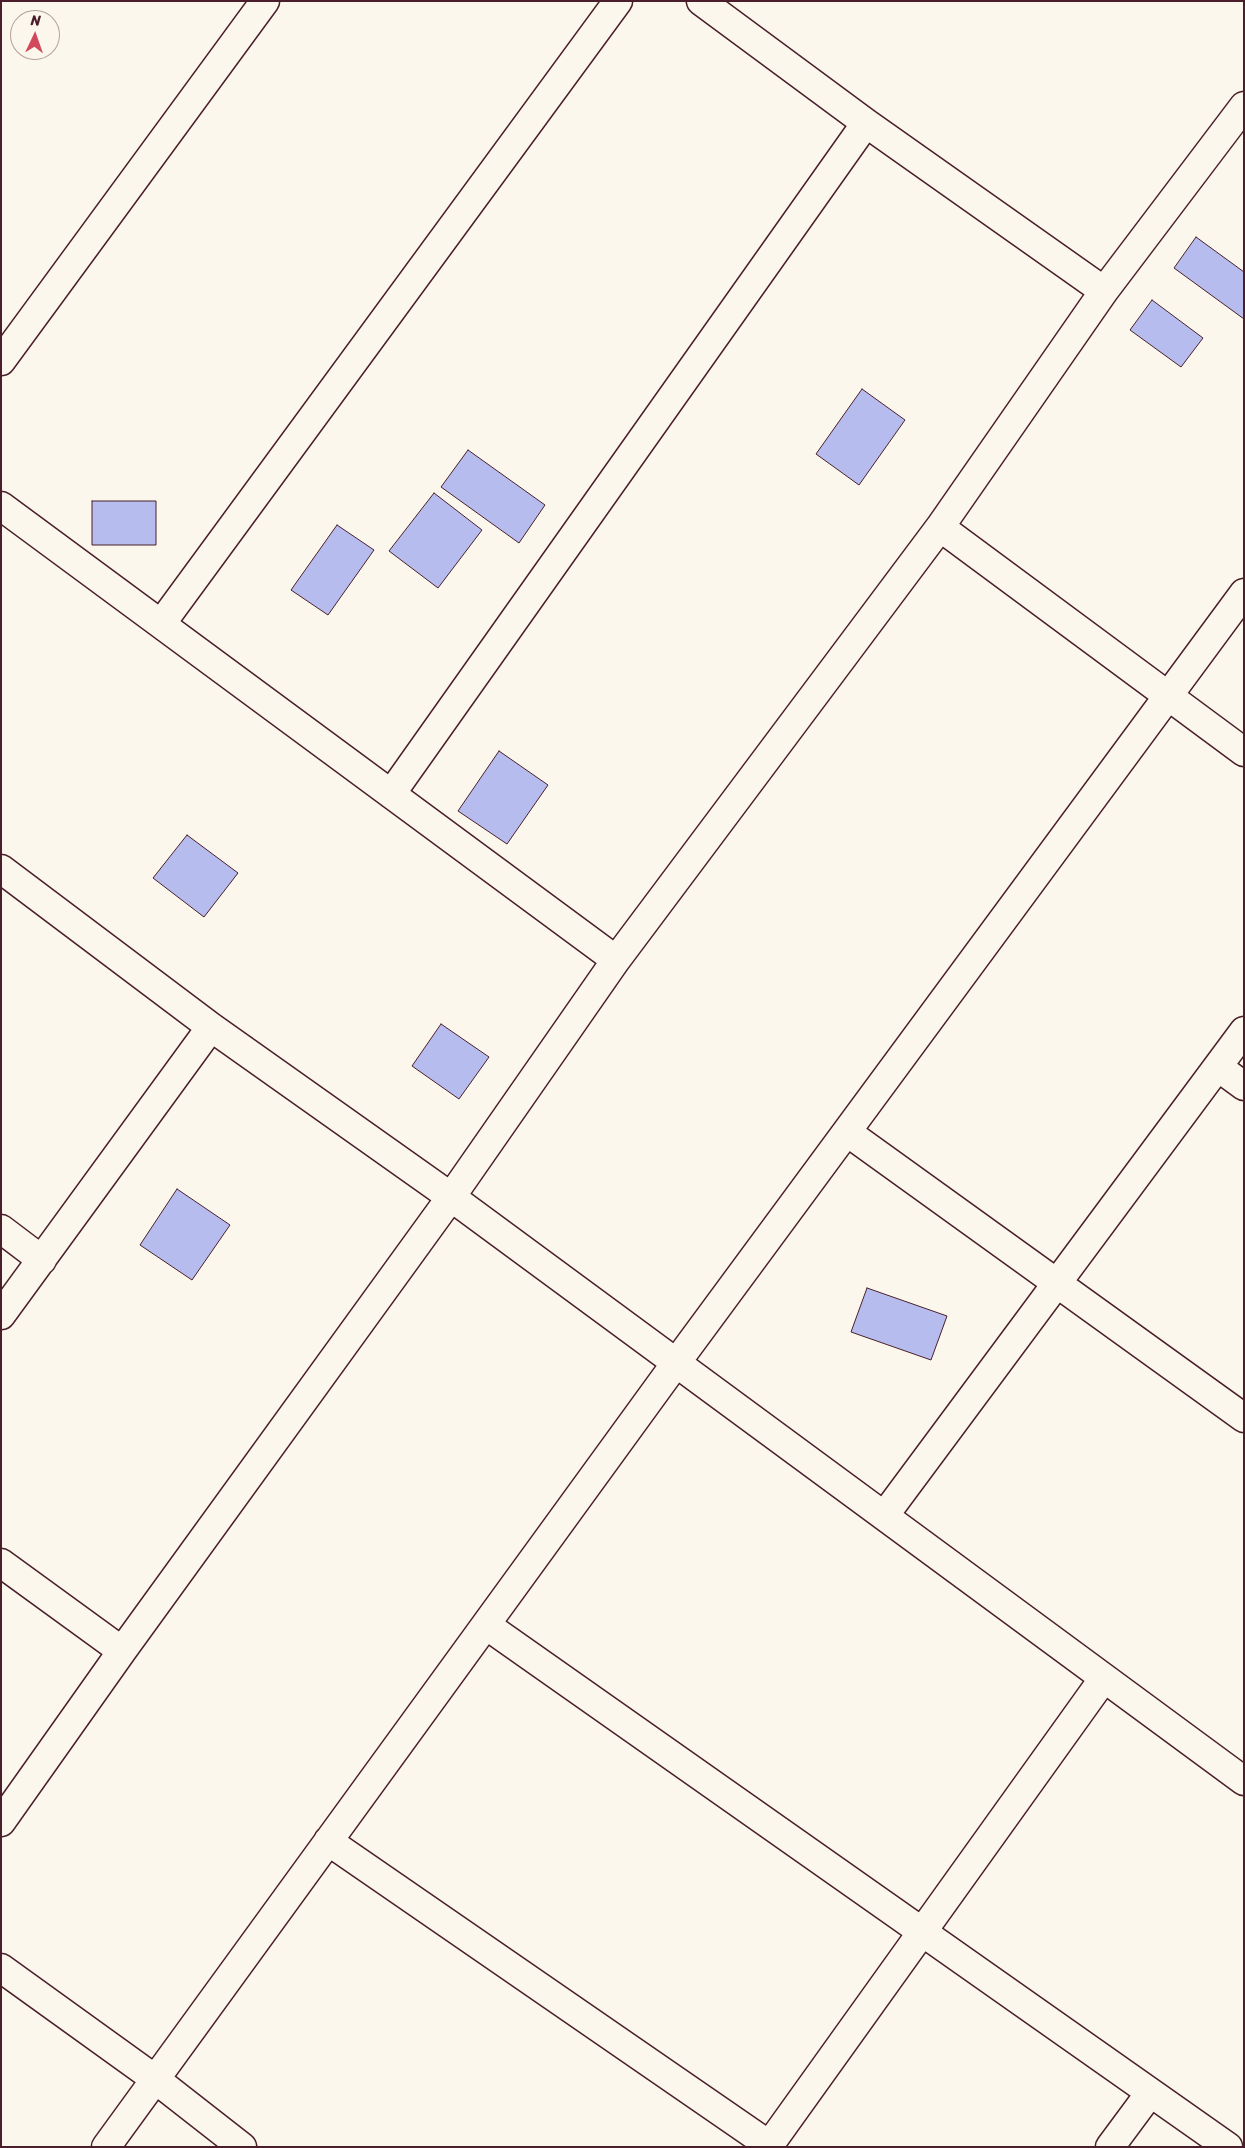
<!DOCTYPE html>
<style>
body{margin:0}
#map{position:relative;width:1245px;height:2148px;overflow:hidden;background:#fbf7ec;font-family:Sriracha,sans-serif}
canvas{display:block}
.frame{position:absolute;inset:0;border:2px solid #4a1f2b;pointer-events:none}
.north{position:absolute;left:10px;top:10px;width:50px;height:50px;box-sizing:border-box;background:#fbf7ec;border:1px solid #b4a19f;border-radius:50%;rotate:3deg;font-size:14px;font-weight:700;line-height:20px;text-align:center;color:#4a1f2b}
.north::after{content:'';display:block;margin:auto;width:18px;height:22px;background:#d1495b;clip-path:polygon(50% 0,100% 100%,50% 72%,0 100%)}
</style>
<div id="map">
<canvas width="1245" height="2148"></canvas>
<div class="frame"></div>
<div class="north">N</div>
</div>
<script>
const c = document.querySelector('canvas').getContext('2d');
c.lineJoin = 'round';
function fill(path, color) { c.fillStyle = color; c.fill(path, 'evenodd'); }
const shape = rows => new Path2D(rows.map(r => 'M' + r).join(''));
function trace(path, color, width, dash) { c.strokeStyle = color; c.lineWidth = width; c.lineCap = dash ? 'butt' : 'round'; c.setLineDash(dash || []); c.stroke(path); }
const building = shape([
 [1196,237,1244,272,1244,319,1174,268,1196,237],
 [1152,300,1203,338,1181,367,1130,330,1152,300],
 [862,389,905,420,859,485,816,454,862,389],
 [468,450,545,505,519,543,441,487,468,450],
 [434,493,482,530,438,588,389,551,434,493],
 [92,501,156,501,156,545,92,545,92,501],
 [337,525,374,550,328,615,291,590,337,525],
 [499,751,548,785,507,844,458,811,499,751],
 [187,835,238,873,204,917,153,878,187,835],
 [441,1024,489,1057,459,1099,412,1066,441,1024],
 [177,1189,230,1225,192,1280,140,1245,177,1189],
 [867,1288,947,1316,931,1360,851,1332,867,1288]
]);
fill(building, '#b7bcee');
trace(building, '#4a1f2b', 1);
const street = shape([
 [701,1,866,123,1104,291],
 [1,361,265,1],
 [1,506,616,960],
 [940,527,1244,752],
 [161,624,618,1],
 [391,794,866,123],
 [1,869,211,1027,451,1197,1244,1781],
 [1218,1067,1244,1086],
 [847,1132,1244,1418],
 [1,1229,42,1260],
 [1,1315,211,1027],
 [884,1516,1244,1031],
 [1,1563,122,1651],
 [486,1625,1228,2147],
 [1,1822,122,1651,451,1197,616,960,940,527,1104,291,1244,106],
 [328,1841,769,2145],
 [1,1968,155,2079,242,2147],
 [106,2147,676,1363,1244,593],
 [768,2147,1104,1678],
 [1110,2147,1150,2093]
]);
trace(street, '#4a1f2b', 31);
trace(street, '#fbf7ec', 28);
</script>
